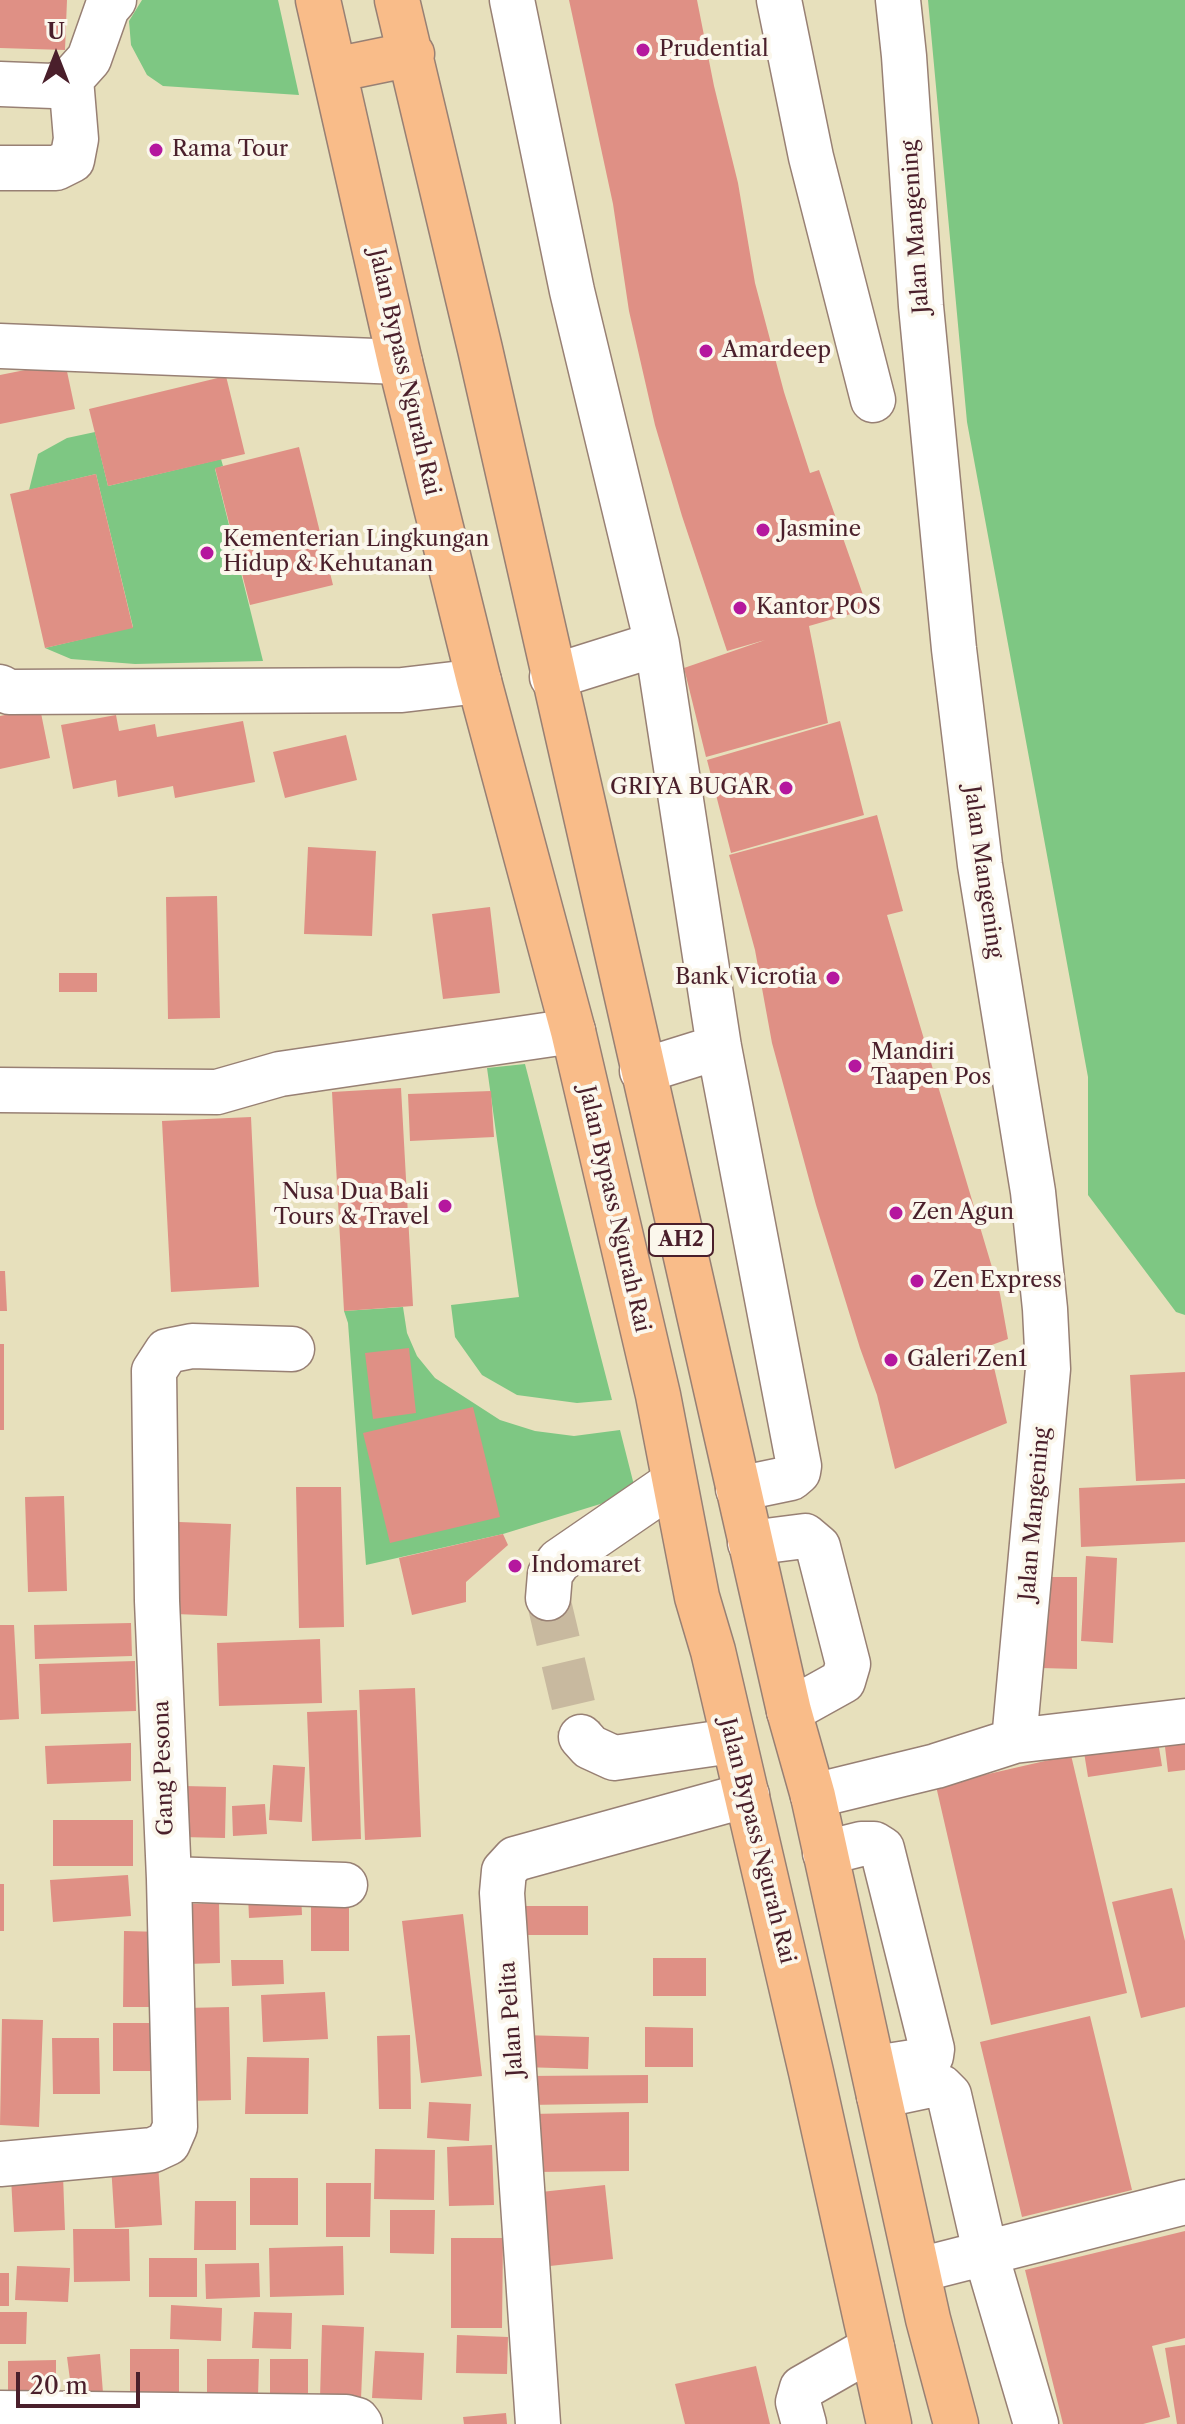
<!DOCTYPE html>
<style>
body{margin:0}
#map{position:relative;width:1185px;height:2424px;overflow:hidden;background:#e7e0bc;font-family:"Libre Caslon Text",serif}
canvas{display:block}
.north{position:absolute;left:16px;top:16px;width:80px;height:80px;-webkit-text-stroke:6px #fbf7ec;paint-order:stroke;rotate:0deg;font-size:22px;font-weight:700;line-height:32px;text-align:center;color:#4a1f2b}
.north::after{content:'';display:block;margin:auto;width:28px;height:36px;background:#4a1f2b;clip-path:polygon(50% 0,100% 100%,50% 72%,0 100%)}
.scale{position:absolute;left:16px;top:2372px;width:124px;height:36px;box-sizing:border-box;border:4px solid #4a1f2b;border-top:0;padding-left:10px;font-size:24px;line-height:28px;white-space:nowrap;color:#4a1f2b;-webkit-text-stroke:6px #fbf7ec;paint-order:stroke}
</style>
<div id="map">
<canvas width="1185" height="2424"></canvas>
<div class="north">U</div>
<div class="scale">20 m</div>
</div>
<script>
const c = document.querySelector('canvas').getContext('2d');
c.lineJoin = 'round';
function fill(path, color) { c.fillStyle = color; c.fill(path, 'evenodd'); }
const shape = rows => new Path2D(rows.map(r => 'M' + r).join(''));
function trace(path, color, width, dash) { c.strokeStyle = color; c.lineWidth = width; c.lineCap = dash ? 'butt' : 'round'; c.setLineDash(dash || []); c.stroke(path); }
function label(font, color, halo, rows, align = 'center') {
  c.font = font + ' "Libre Caslon Text",serif'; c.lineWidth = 8; c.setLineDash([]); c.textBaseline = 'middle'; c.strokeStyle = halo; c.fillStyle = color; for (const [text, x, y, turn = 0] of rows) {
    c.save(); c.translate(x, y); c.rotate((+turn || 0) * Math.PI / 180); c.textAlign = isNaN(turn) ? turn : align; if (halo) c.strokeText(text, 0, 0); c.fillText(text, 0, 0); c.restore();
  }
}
fill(shape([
 [142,0,278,0,299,95,163,86,147,75,131,45,129,21],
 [928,0,1185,0,1185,1315,1176,1312,1088,1195,1088,1077,967,422],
 [95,432,108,486,221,459,223,466,215,469,263,661,135,664,71,659,45,648,133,627,96,474,29,490,38,454,67,438],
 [525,1064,612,1400,577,1403,517,1395,482,1375,455,1337,451,1305,519,1297,487,1068],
 [403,1307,407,1333,417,1356,435,1378,500,1420,535,1431,574,1436,620,1430,636,1493,503,1534,366,1565,348,1323,344,1311]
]), '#7ec783');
fill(shape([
 [0,0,67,0,65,50,0,48],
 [569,0,697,0,714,86,738,183,755,283,784,392,810,473,819,470,868,609,809,626,828,723,706,757,684,668,765,640,727,651,682,516,655,425,629,311,613,204],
 [65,362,75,409,0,424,0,375],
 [226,376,245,454,108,486,89,409],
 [299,447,333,585,250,605,215,468],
 [96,474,133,628,45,648,10,494],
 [40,708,50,758,0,769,0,716],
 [116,715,119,731,155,724,157,737,243,721,255,782,175,798,173,786,118,797,116,780,73,789,61,725],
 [840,721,864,815,731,853,707,760],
 [346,735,357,780,285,798,273,752],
 [877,815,903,911,887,915,1000,1294,1008,1339,989,1346,1007,1423,895,1469,877,1395,860,1348,816,1205,772,1043,755,950,729,855],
 [308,847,376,851,372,936,304,934],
 [217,896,220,1018,168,1019,166,897],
 [490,907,500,993,443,999,432,914],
 [59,973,97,973,97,992,59,992],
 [401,1088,413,1306,344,1311,332,1092],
 [491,1091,494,1137,410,1141,408,1094],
 [251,1117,259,1287,171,1292,162,1121],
 [0,1271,5,1271,7,1311,0,1311],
 [0,1344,4,1344,4,1430,0,1430],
 [409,1348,416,1413,373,1419,365,1353],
 [1185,1372,1185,1479,1136,1481,1130,1375],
 [473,1407,500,1517,390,1543,363,1433],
 [1185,1483,1185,1542,1081,1547,1079,1488],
 [296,1487,341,1487,344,1627,299,1628],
 [64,1496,67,1591,28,1592,25,1497],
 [179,1522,231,1524,227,1616,175,1614],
 [503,1534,508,1545,466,1582,466,1602,412,1615,399,1558],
 [1086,1556,1117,1558,1113,1643,1081,1641],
 [1042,1577,1077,1577,1077,1669,1041,1668],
 [131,1623,132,1656,35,1659,34,1625],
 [0,1625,14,1625,19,1719,0,1720],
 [320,1639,322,1703,219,1706,217,1643],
 [135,1661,136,1711,41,1714,39,1664],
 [415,1688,421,1837,365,1840,359,1690],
 [357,1710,361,1839,312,1841,307,1712],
 [1185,1728,1185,1770,1168,1772,1163,1730],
 [1156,1729,1162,1766,1088,1777,1082,1740],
 [131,1743,131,1781,47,1784,45,1746],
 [1071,1755,1127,1993,991,2025,936,1786],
 [273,1765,305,1767,302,1822,269,1820],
 [184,1786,226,1787,225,1838,182,1837],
 [265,1804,267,1834,233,1836,232,1806],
 [53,1820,133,1820,133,1866,53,1866],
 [128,1875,131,1916,53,1922,50,1880],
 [0,1884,4,1884,4,1931,0,1931],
 [1172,1888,1185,1941,1185,2007,1141,2018,1112,1902],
 [301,1893,302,1915,249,1918,248,1895],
 [311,1898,349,1898,349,1951,311,1951],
 [219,1903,220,1963,187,1964,186,1904],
 [514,1906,588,1906,588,1935,514,1935],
 [463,1914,482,2076,421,2083,402,1921],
 [124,1931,163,1932,162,2007,123,2007],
 [653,1958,706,1958,706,1996,653,1996],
 [231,1960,283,1960,284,1984,232,1986],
 [325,1992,328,2039,263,2042,261,1995],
 [229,2007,231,2100,188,2101,186,2008],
 [1090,2016,1132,2190,1022,2217,980,2042],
 [2,2019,43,2020,39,2127,0,2125],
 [113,2023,157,2023,157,2071,113,2071],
 [645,2027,693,2028,693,2067,645,2067],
 [410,2035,411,2109,379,2109,377,2036],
 [523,2035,589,2037,588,2069,522,2067],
 [52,2038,99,2038,100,2094,53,2094],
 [247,2057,309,2058,308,2114,245,2114],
 [648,2075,648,2103,529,2105,528,2076],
 [429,2102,471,2104,469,2141,427,2138],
 [629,2112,629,2171,533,2172,532,2114],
 [492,2145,494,2205,449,2206,447,2147],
 [375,2149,435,2150,434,2200,374,2199],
 [158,2163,162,2225,115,2228,111,2165],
 [63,2175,65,2230,14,2232,11,2178],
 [250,2178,298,2178,298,2225,250,2225],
 [326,2183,371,2183,370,2237,326,2237],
 [605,2185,613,2259,550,2266,541,2192],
 [195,2201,236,2201,236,2250,194,2250],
 [390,2210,435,2210,434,2254,390,2253],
 [73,2229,129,2229,130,2281,74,2282],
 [1185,2231,1185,2338,1152,2346,1170,2417,1143,2424,1063,2424,1025,2270],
 [451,2238,503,2238,502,2328,451,2328],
 [343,2246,344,2295,270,2297,269,2248],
 [149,2258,197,2258,197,2297,149,2297],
 [259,2263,260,2297,206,2299,205,2264],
 [17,2266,70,2268,68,2302,15,2300],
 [0,2273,9,2273,9,2306,0,2306],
 [171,2305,222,2308,221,2341,170,2339],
 [0,2312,27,2312,26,2344,0,2344],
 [254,2312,292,2313,291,2349,252,2348],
 [322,2325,364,2327,361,2399,320,2398],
 [457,2335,508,2337,507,2374,456,2373],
 [1185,2345,1185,2424,1177,2424,1165,2348],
 [130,2349,179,2349,179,2401,130,2401],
 [375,2351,424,2353,422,2400,372,2398],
 [100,2354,103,2393,72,2395,67,2357],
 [207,2359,259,2359,258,2397,207,2397],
 [270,2359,308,2359,308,2401,270,2401],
 [56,2360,56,2406,8,2407,8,2361],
 [756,2366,770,2424,685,2424,675,2384],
 [506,2413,507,2424,464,2424,463,2417]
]), '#df9085');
trace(shape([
 [548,1598,581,1737]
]), '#c8b99f', 44, [44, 22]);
const minor = shape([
 [512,0,572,291,657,644,719,1047,799,1466,798,1472,791,1478,738,1489],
 [779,0,811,157,873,400],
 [898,0,904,56,921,306,954,649,980,865,1033,1192,1045,1309,1048,1369,1014,1741],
 [0,84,53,86,71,79,89,59,107,8,114,0],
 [0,168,56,168,72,160,76,139,71,79],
 [0,346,400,362],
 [552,677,657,644],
 [0,687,9,692,402,690,479,681],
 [642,1071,719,1047],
 [0,1090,217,1092,280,1074,573,1031],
 [750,1543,805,1536,818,1547,848,1664,843,1681,789,1711],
 [548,1598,550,1574,559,1561,674,1482],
 [581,1737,590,1747,614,1758,732,1741],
 [813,1796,936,1766,1014,1741,1185,1721],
 [825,1853,861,1844,874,1844,882,1849,932,2049,931,2056,926,2060,875,2068],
 [169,1879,345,1885],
 [879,2096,931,2085,941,2087,949,2095,985,2251,1036,2424],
 [0,2164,153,2150,168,2143,175,2127,169,1879,157,1601,154,1371,167,1351,192,1346,292,1349],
 [919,2270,1185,2202],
 [0,2413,346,2417,357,2420,360,2424],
 [538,2424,502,1893,504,1871,515,1859,747,1795],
 [804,2424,798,2402,802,2388,872,2348]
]);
const highway = shape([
 [318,0,400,362,479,681,573,1031,658,1395,697,1597,713,1651,811,2072,889,2424],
 [397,0,480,349,789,1711,813,1796,928,2319,956,2424],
 [334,70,412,54]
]);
trace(minor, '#988074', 47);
trace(highway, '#988074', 47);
trace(minor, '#fff', 44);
trace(highway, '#f9bc89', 44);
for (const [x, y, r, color] of [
 [643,50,8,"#b5179e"],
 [156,150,8,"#b5179e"],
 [706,351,8,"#b5179e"],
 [763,530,8,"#b5179e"],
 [207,553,8,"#b5179e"],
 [740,608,8,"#b5179e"],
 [786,788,8,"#b5179e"],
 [833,978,8,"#b5179e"],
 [855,1066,8,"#b5179e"],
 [445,1206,8,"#b5179e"],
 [896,1213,8,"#b5179e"],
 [917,1281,8,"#b5179e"],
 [891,1360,8,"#b5179e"],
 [515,1566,8,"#b5179e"]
]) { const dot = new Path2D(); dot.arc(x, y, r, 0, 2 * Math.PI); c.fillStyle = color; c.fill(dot); trace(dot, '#fbf7ec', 3); }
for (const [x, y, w] of [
 [681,1240,64]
]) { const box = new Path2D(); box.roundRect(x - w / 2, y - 16, w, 32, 6); c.fillStyle = '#fbf7ec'; c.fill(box); trace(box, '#4a1f2b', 2); }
label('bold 20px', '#4a1f2b', null, [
 ["AH2",681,1240]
]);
label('22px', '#4a1f2b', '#fbf7ec', [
 ["Prudential",659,50],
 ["Rama Tour",172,150],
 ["Amardeep",722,351],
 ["Jasmine",779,530],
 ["Kementerian Lingkungan",223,540],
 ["Hidup & Kehutanan",223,565],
 ["Kantor POS",756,608],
 ["GRIYA BUGAR",770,788,"right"],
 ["Bank Vicrotia",817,978,"right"],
 ["Mandiri",871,1053],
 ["Taapen Pos",871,1078],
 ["Nusa Dua Bali",429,1193,"right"],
 ["Tours & Travel",429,1218,"right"],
 ["Zen Agun",912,1213],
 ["Zen Express",933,1281],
 ["Galeri Zen1",907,1360],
 ["Indomaret",531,1566]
], 'left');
label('22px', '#4a1f2b', '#fbf7ec', [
 ["Jalan Mangening",916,227,-94],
 ["Jalan Bypass Ngurah Rai",404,372,77],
 ["Jalan Mangening",983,872,82],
 ["Jalan Bypass Ngurah Rai",614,1209,77],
 ["Jalan Mangening",1035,1514,-85],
 ["Gang Pesona",164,1768,-92],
 ["Jalan Bypass Ngurah Rai",757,1841,76],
 ["Jalan Pelita",512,2019,-94]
]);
</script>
